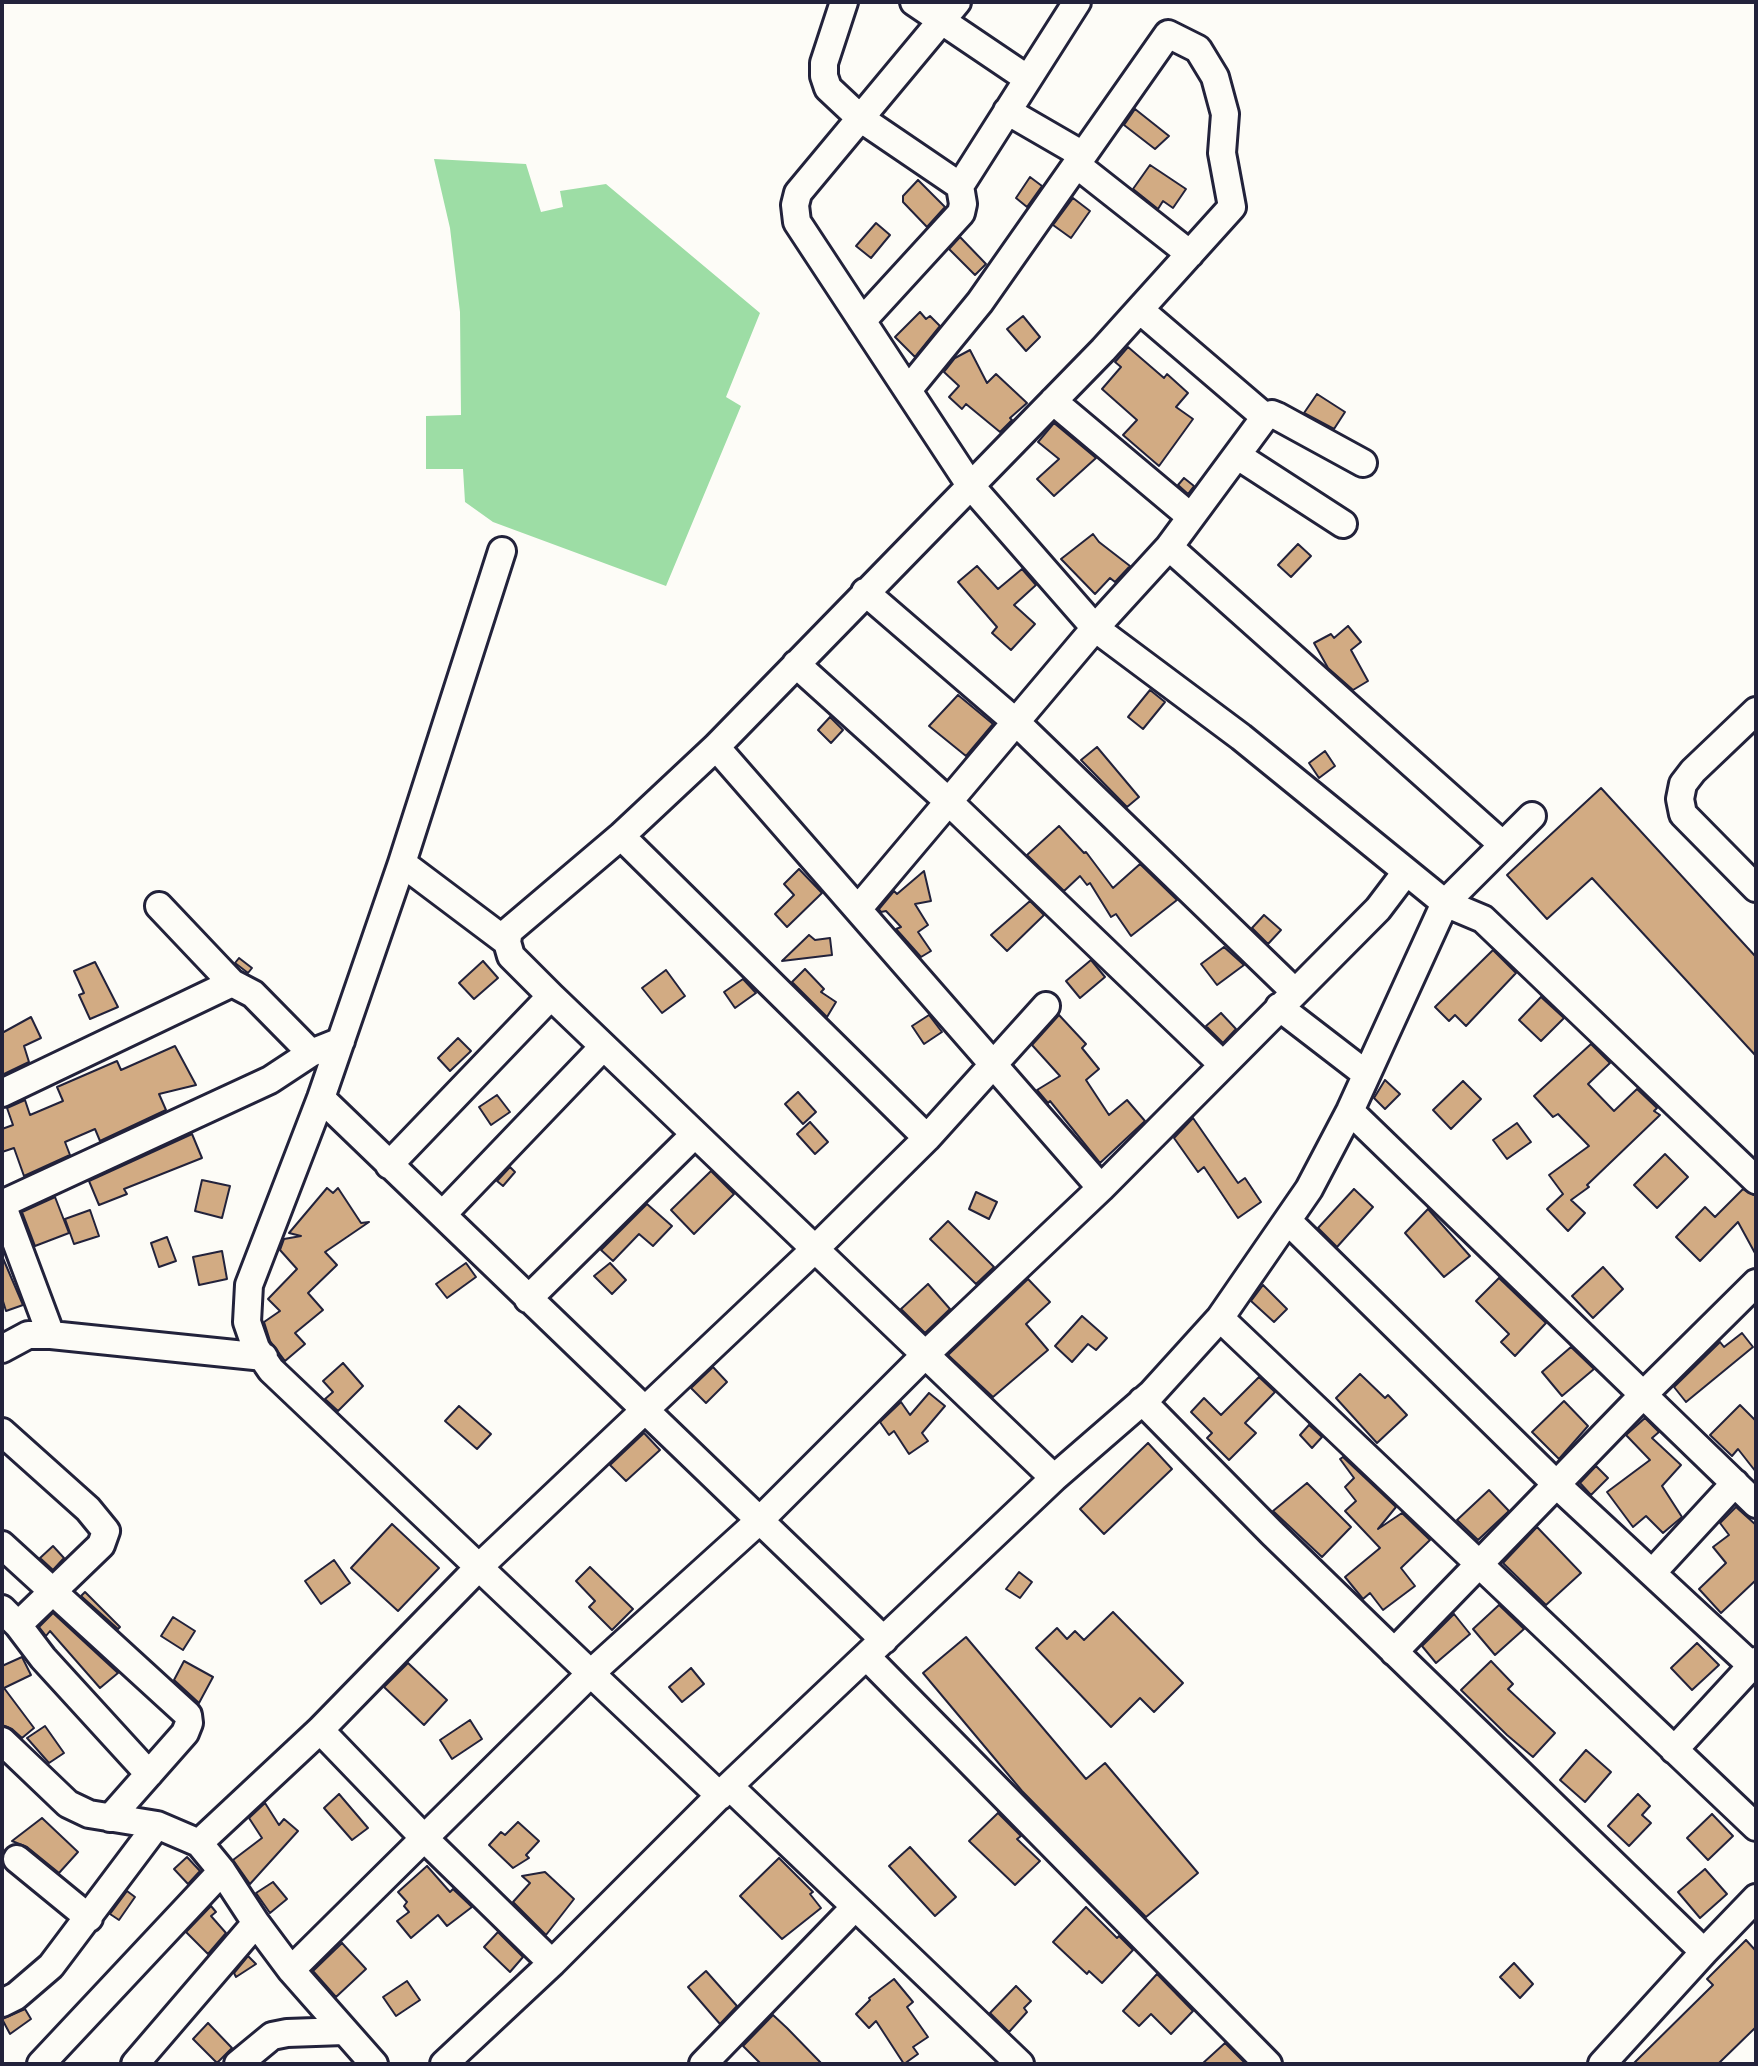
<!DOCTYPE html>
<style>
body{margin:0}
#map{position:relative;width:1758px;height:2066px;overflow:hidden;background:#fdfcf7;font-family:Pangolin,sans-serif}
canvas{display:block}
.frame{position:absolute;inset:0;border:4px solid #22223b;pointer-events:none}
</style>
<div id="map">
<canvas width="1758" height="2066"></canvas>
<div class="frame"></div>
</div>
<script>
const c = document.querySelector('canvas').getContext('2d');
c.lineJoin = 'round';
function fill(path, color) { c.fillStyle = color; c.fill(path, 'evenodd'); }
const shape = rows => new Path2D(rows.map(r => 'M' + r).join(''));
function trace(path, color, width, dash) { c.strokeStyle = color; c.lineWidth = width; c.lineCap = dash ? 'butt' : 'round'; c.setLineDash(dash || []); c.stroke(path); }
fill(shape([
 [434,159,526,164,541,212,563,207,560,191,606,184,760,313,726,397,741,406,666,586,493,522,465,502,463,469,426,469,426,416,461,415,460,312,450,228]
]), '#9ddda5');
const building = shape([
 [1135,109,1169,136,1155,149,1124,125,1135,109],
 [1150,165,1186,189,1173,208,1163,201,1158,209,1133,189,1150,165],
 [1030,177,1042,186,1027,207,1016,198,1030,177],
 [918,180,945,207,927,227,903,202,903,196,918,180],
 [1073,198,1090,211,1071,238,1053,225,1073,198],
 [876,223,890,235,871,258,856,246,876,223],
 [960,237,986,264,975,275,949,249,960,237],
 [920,312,926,319,930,316,940,326,915,357,895,337,920,312],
 [1023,316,1040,337,1026,351,1007,329,1023,316],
 [1128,347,1164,378,1167,374,1188,393,1176,407,1193,419,1159,466,1123,435,1137,420,1102,389,1121,367,1115,362,1128,347],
 [970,350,987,383,996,374,1027,403,1010,418,1012,420,1000,432,966,404,962,409,949,397,959,386,944,372,955,358,970,350],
 [1317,394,1345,412,1334,429,1304,413,1317,394],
 [1054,423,1096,458,1054,496,1037,479,1059,459,1038,442,1054,423],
 [1184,478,1194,486,1188,494,1178,485,1184,478],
 [1093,534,1099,542,1130,566,1115,582,1110,578,1095,594,1061,559,1093,534],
 [1298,544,1311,556,1291,577,1278,565,1298,544],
 [977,566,998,589,1022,569,1036,585,1014,605,1035,624,1011,650,992,633,997,627,958,582,977,566],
 [1348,626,1361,642,1351,650,1368,681,1353,690,1328,668,1314,643,1331,634,1334,638,1348,626],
 [1150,690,1165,702,1143,729,1128,717,1150,690],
 [958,695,993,724,966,756,929,726,958,695],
 [830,717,843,730,831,743,818,730,830,717],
 [1097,747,1139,797,1127,807,1081,760,1097,747],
 [1325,751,1335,766,1319,778,1309,763,1325,751],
 [1601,788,1756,957,1756,1056,1592,878,1547,919,1507,875,1601,788],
 [1059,826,1084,853,1086,852,1113,888,1140,864,1177,900,1131,936,1116,914,1111,917,1090,883,1087,885,1080,876,1064,891,1027,855,1059,826],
 [799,869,822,893,787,927,775,914,794,895,784,884,799,869],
 [924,871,931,901,915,904,928,925,918,932,931,951,921,957,896,929,901,927,886,911,881,912,879,909,894,891,897,894,924,871],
 [1030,901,1044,915,1007,951,991,935,1030,901],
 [1264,915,1281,930,1268,944,1252,928,1264,915],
 [809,935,815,940,830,938,832,955,782,961,809,935],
 [1224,947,1244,965,1217,985,1201,964,1224,947],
 [1493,950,1516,973,1466,1026,1455,1015,1449,1021,1435,1007,1493,950],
 [239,958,252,968,248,973,235,963,239,958],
 [1091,960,1105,977,1080,998,1066,981,1091,960],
 [483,961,498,978,474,999,459,983,483,961],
 [95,962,118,1007,90,1019,79,995,84,993,74,971,95,962],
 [805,969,824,989,821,992,836,1002,827,1017,792,982,805,969],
 [666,970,685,996,662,1013,642,988,666,970],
 [743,979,756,993,735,1008,724,992,743,979],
 [1541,997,1564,1018,1541,1041,1519,1020,1541,997],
 [1221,1013,1236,1029,1223,1043,1206,1026,1221,1013],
 [929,1015,942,1032,924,1044,912,1026,929,1015],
 [1059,1015,1086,1044,1082,1048,1099,1069,1086,1080,1109,1115,1127,1100,1145,1121,1100,1163,1050,1101,1048,1103,1037,1090,1060,1076,1032,1045,1059,1015],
 [31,1017,41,1038,24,1046,29,1062,2,1075,2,1033,31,1017],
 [458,1038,471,1051,450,1071,438,1058,458,1038],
 [1591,1044,1610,1063,1588,1084,1614,1111,1637,1089,1657,1108,1654,1111,1660,1115,1587,1185,1589,1187,1571,1200,1585,1213,1568,1231,1547,1209,1563,1194,1549,1175,1589,1146,1558,1114,1553,1117,1534,1096,1591,1044],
 [175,1046,196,1085,159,1094,166,1110,100,1141,95,1129,65,1142,70,1155,24,1176,14,1148,2,1152,2,1129,13,1125,7,1108,25,1100,30,1115,63,1101,57,1087,117,1061,121,1070,175,1046],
 [1385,1080,1400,1094,1385,1109,1374,1098,1385,1080],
 [1463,1081,1481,1099,1451,1129,1433,1110,1463,1081],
 [798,1092,816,1112,803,1124,785,1104,798,1092],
 [497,1095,510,1112,491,1125,479,1107,497,1095],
 [1193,1118,1238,1183,1245,1178,1261,1202,1238,1218,1204,1167,1198,1172,1174,1138,1193,1118],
 [810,1122,828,1142,815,1154,797,1134,810,1122],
 [1517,1123,1531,1142,1507,1159,1493,1140,1517,1123],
 [192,1134,202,1158,124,1189,127,1194,99,1205,89,1181,192,1134],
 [1665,1154,1688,1177,1657,1208,1634,1185,1665,1154],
 [510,1167,515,1172,503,1186,497,1181,510,1167],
 [711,1171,734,1194,694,1234,671,1210,711,1171],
 [202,1180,230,1186,222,1218,195,1211,202,1180],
 [327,1188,333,1193,338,1188,361,1223,369,1222,325,1252,337,1265,308,1293,323,1310,295,1333,305,1344,285,1361,270,1341,264,1322,280,1311,268,1299,297,1269,280,1250,284,1239,301,1236,289,1233,327,1188],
 [1354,1189,1373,1207,1337,1247,1318,1228,1354,1189],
 [1743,1189,1756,1196,1756,1255,1738,1222,1700,1261,1676,1237,1705,1207,1715,1217,1743,1189],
 [976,1192,997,1202,989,1219,969,1209,976,1192],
 [55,1197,69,1233,35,1246,22,1212,55,1197],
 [647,1204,672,1226,653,1246,639,1234,613,1261,601,1250,647,1204],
 [1428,1209,1470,1256,1444,1277,1405,1233,1428,1209],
 [90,1210,99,1236,74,1244,65,1219,90,1210],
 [948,1221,994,1267,976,1284,930,1239,948,1221],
 [167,1237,176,1261,159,1267,151,1243,167,1237],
 [222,1251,227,1279,199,1285,193,1257,222,1251],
 [2,1256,23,1305,6,1311,2,1298,2,1256],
 [466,1263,476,1277,447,1298,436,1284,466,1263],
 [610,1263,626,1280,612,1294,594,1276,610,1263],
 [1603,1267,1623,1289,1593,1318,1572,1296,1603,1267],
 [1499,1278,1546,1323,1515,1356,1501,1342,1509,1334,1476,1301,1499,1278],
 [1028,1279,1050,1302,1026,1324,1048,1350,993,1397,948,1355,1028,1279],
 [928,1284,950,1309,925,1333,901,1309,928,1284],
 [1263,1285,1287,1309,1274,1322,1251,1301,1263,1285],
 [1082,1316,1107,1338,1096,1350,1088,1344,1072,1362,1055,1346,1082,1316],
 [1742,1333,1753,1347,1686,1402,1674,1387,1720,1342,1724,1347,1742,1333],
 [1571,1347,1594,1369,1562,1396,1542,1372,1571,1347],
 [343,1363,363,1386,338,1411,325,1399,333,1392,323,1381,343,1363],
 [713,1367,727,1382,706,1403,691,1388,713,1367],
 [1360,1374,1385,1398,1388,1395,1407,1415,1377,1443,1336,1398,1360,1374],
 [1259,1377,1275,1392,1245,1423,1256,1433,1229,1460,1207,1438,1212,1433,1191,1412,1204,1398,1221,1415,1259,1377],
 [929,1393,945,1406,922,1433,928,1441,909,1454,894,1431,889,1435,880,1422,901,1402,910,1415,929,1393],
 [1564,1401,1588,1426,1559,1459,1532,1432,1564,1401],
 [1740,1405,1756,1421,1756,1472,1738,1449,1732,1456,1710,1435,1740,1405],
 [459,1406,491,1434,477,1449,445,1421,459,1406],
 [1645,1418,1659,1432,1652,1438,1681,1465,1662,1486,1682,1517,1663,1533,1646,1516,1633,1527,1607,1492,1650,1460,1626,1435,1645,1418],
 [1309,1425,1322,1437,1312,1448,1300,1435,1309,1425],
 [644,1433,660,1450,626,1481,610,1465,644,1433],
 [1148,1443,1172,1469,1104,1534,1080,1509,1148,1443],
 [1343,1457,1396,1507,1378,1529,1402,1513,1430,1540,1401,1568,1415,1586,1383,1610,1370,1593,1363,1599,1345,1577,1380,1548,1345,1511,1356,1501,1345,1487,1354,1478,1340,1459,1343,1457],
 [1596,1466,1608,1478,1591,1495,1580,1483,1596,1466],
 [1307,1483,1351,1527,1322,1557,1273,1511,1307,1483],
 [1489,1490,1509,1511,1478,1540,1457,1520,1489,1490],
 [1736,1507,1756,1525,1756,1580,1721,1613,1699,1589,1726,1563,1713,1547,1729,1535,1720,1523,1736,1507],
 [392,1524,439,1568,398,1611,351,1568,392,1524],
 [1537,1527,1581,1573,1546,1605,1503,1563,1537,1527],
 [53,1546,64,1558,53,1570,40,1558,53,1546],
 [334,1560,350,1583,321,1604,305,1581,334,1560],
 [590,1567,633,1609,612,1630,589,1607,595,1601,576,1581,590,1567],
 [1019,1572,1032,1582,1020,1598,1006,1589,1019,1572],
 [85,1592,120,1627,118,1629,81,1596,85,1592],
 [1499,1605,1524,1629,1495,1655,1473,1629,1499,1605],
 [1113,1612,1183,1683,1154,1712,1140,1698,1111,1727,1036,1648,1057,1628,1067,1639,1075,1631,1084,1640,1113,1612],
 [53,1613,118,1673,100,1688,50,1631,46,1636,39,1627,53,1613],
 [1454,1614,1470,1634,1436,1663,1422,1646,1454,1614],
 [173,1617,195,1631,183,1650,161,1636,173,1617],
 [966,1637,1086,1779,1105,1763,1198,1873,1146,1917,1022,1791,923,1673,966,1637],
 [1697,1643,1719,1665,1692,1690,1671,1668,1697,1643],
 [22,1657,31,1675,4,1688,34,1728,22,1738,12,1729,2,1725,2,1666,22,1657],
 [184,1661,213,1677,199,1703,174,1680,184,1661],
 [1491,1661,1513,1684,1508,1689,1555,1733,1533,1757,1507,1735,1461,1690,1491,1661],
 [408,1663,447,1700,424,1725,384,1687,408,1663],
 [691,1668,704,1684,682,1702,669,1687,691,1668],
 [470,1720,482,1739,452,1759,440,1740,470,1720],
 [45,1726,64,1753,49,1763,27,1738,45,1726],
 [1586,1750,1611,1772,1585,1802,1560,1780,1586,1750],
 [339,1794,368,1828,352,1840,324,1808,339,1794],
 [1638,1794,1650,1806,1642,1815,1651,1823,1629,1846,1608,1826,1638,1794],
 [265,1803,279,1825,284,1819,298,1831,250,1884,233,1860,262,1838,249,1818,265,1803],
 [998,1813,1021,1836,1017,1839,1040,1861,1015,1885,969,1841,998,1813],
 [1712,1814,1733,1836,1708,1860,1687,1838,1712,1814],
 [42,1818,78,1852,59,1873,27,1847,12,1841,42,1818],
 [518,1822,539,1841,526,1855,529,1858,513,1868,489,1845,501,1832,505,1835,518,1822],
 [910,1847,956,1897,935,1916,889,1866,910,1847],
 [187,1857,200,1871,188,1884,174,1869,187,1857],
 [779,1858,813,1892,810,1894,821,1908,782,1939,740,1896,779,1858],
 [427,1866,450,1892,453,1889,472,1907,447,1926,438,1915,411,1938,397,1921,409,1912,404,1906,407,1902,398,1892,427,1866],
 [1705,1869,1727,1894,1700,1918,1678,1892,1705,1869],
 [545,1872,574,1899,546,1935,513,1902,530,1883,522,1876,545,1872],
 [273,1882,287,1899,270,1913,256,1893,273,1882],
 [127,1891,135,1897,119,1920,110,1914,127,1891],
 [211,1906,216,1912,211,1916,226,1933,208,1954,186,1932,211,1906],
 [1086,1907,1117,1938,1119,1936,1133,1950,1102,1983,1089,1971,1087,1974,1053,1942,1086,1907],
 [498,1932,523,1957,510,1972,484,1947,498,1932],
 [1746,1940,1756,1951,1756,2027,1718,2064,1633,2064,1713,1985,1707,1979,1746,1940],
 [342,1943,366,1969,336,1997,313,1971,342,1943],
 [248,1956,256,1964,236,1977,234,1973,248,1956],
 [1514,1963,1533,1984,1520,1998,1500,1977,1514,1963],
 [706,1971,737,2006,720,2024,688,1987,706,1971],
 [1157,1974,1193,2011,1171,2034,1151,2014,1139,2026,1123,2011,1157,1974],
 [894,1979,913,2002,907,2007,928,2037,913,2047,918,2054,904,2064,876,2021,869,2028,856,2014,870,2000,869,1998,894,1979],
 [407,1981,420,2000,396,2016,383,1997,407,1981],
 [1016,1986,1031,2001,1024,2008,1027,2012,1009,2032,990,2013,1016,1986],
 [25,2009,31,2019,10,2034,2,2019,25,2009],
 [773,2015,787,2028,822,2064,761,2064,743,2046,773,2015],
 [208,2023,232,2048,217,2063,193,2039,208,2023],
 [1225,2043,1246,2064,1202,2064,1225,2043]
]);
fill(building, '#d2ab83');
trace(building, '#22223b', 2);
const minor = shape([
 [844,2,824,63,824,76,828,88,860,118,960,186],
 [914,2,1028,79],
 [957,2,798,193,795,205,797,222,970,485,1095,628,1241,737,1445,903,1483,919,1756,1180],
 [1007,111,1083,155],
 [1077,165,1190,254],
 [1140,310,1265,417],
 [862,321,961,213,963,204,960,186,1077,2],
 [908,390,980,302,1168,34,1198,49,1215,77,1225,114,1222,153,1232,207,1103,350,716,747,621,836,509,931,507,942,511,956,551,996,1054,1478],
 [1053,401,1191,517],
 [1238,456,1343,524],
 [1169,547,1503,845],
 [502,551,402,863,321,1098,249,1285,247,1322,256,1348,271,1370,720,1796],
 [865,592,1017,723,1295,992],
 [796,664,948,801,1222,1064],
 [1756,711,1693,771,1683,784,1680,799,1683,814,1756,888],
 [716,747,1101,1188],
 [621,836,927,1138],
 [402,863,507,942],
 [159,906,232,983,253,994,311,1053],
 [858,909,1095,628,1169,547,1265,417,1272,414,1277,416,1363,463],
 [1279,1007,1366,1074],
 [2,1093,232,983],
 [321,1098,884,1640],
 [1350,1111,1756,1504],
 [389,1165,551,996],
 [2,1204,270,1080,311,1053,341,1041],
 [2,1204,51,1335],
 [443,1214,603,1047],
 [1288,1221,1557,1485,1752,1666],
 [528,1299,695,1134],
 [1220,1318,1756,1827],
 [2,1349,28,1335,51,1335,264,1357],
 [1142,1401,1272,1533,1704,1952,1756,1898],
 [2,1432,88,1509,106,1531,101,1545,18,1625,2,1609],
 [2,1545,188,1715,189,1723,185,1733,110,1818],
 [1652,1573,1735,1483],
 [18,1625,43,1658,149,1774],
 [1394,1652,1644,1394,1756,1283],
 [868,1658,1268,2064],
 [320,1730,424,1838,552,1963],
 [2,1741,68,1804,89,1814,157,1825,199,1843,222,1871,256,1923,291,1970,374,2064],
 [1674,1750,1756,1661],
 [729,1786,1020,2064],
 [199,1843,320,1730,479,1567,815,1249,927,1138,1046,1006],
 [17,1859,89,1918],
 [291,1970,592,1672,760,1520,926,1354,1101,1188,1378,909,1406,872],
 [2,2003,16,1996,51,1966,157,1825],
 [41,2064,222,1871],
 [135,2064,256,1923],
 [238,2064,272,2036,287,2033,344,2031],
 [444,2064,552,1963,729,1786,1054,1478,1152,1393,1220,1318,1309,1189,1350,1111,1445,903,1532,816],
 [703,2064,854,1908],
 [1602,2064,1704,1952]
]);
trace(minor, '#22223b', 32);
trace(minor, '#fdfcf7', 26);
</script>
